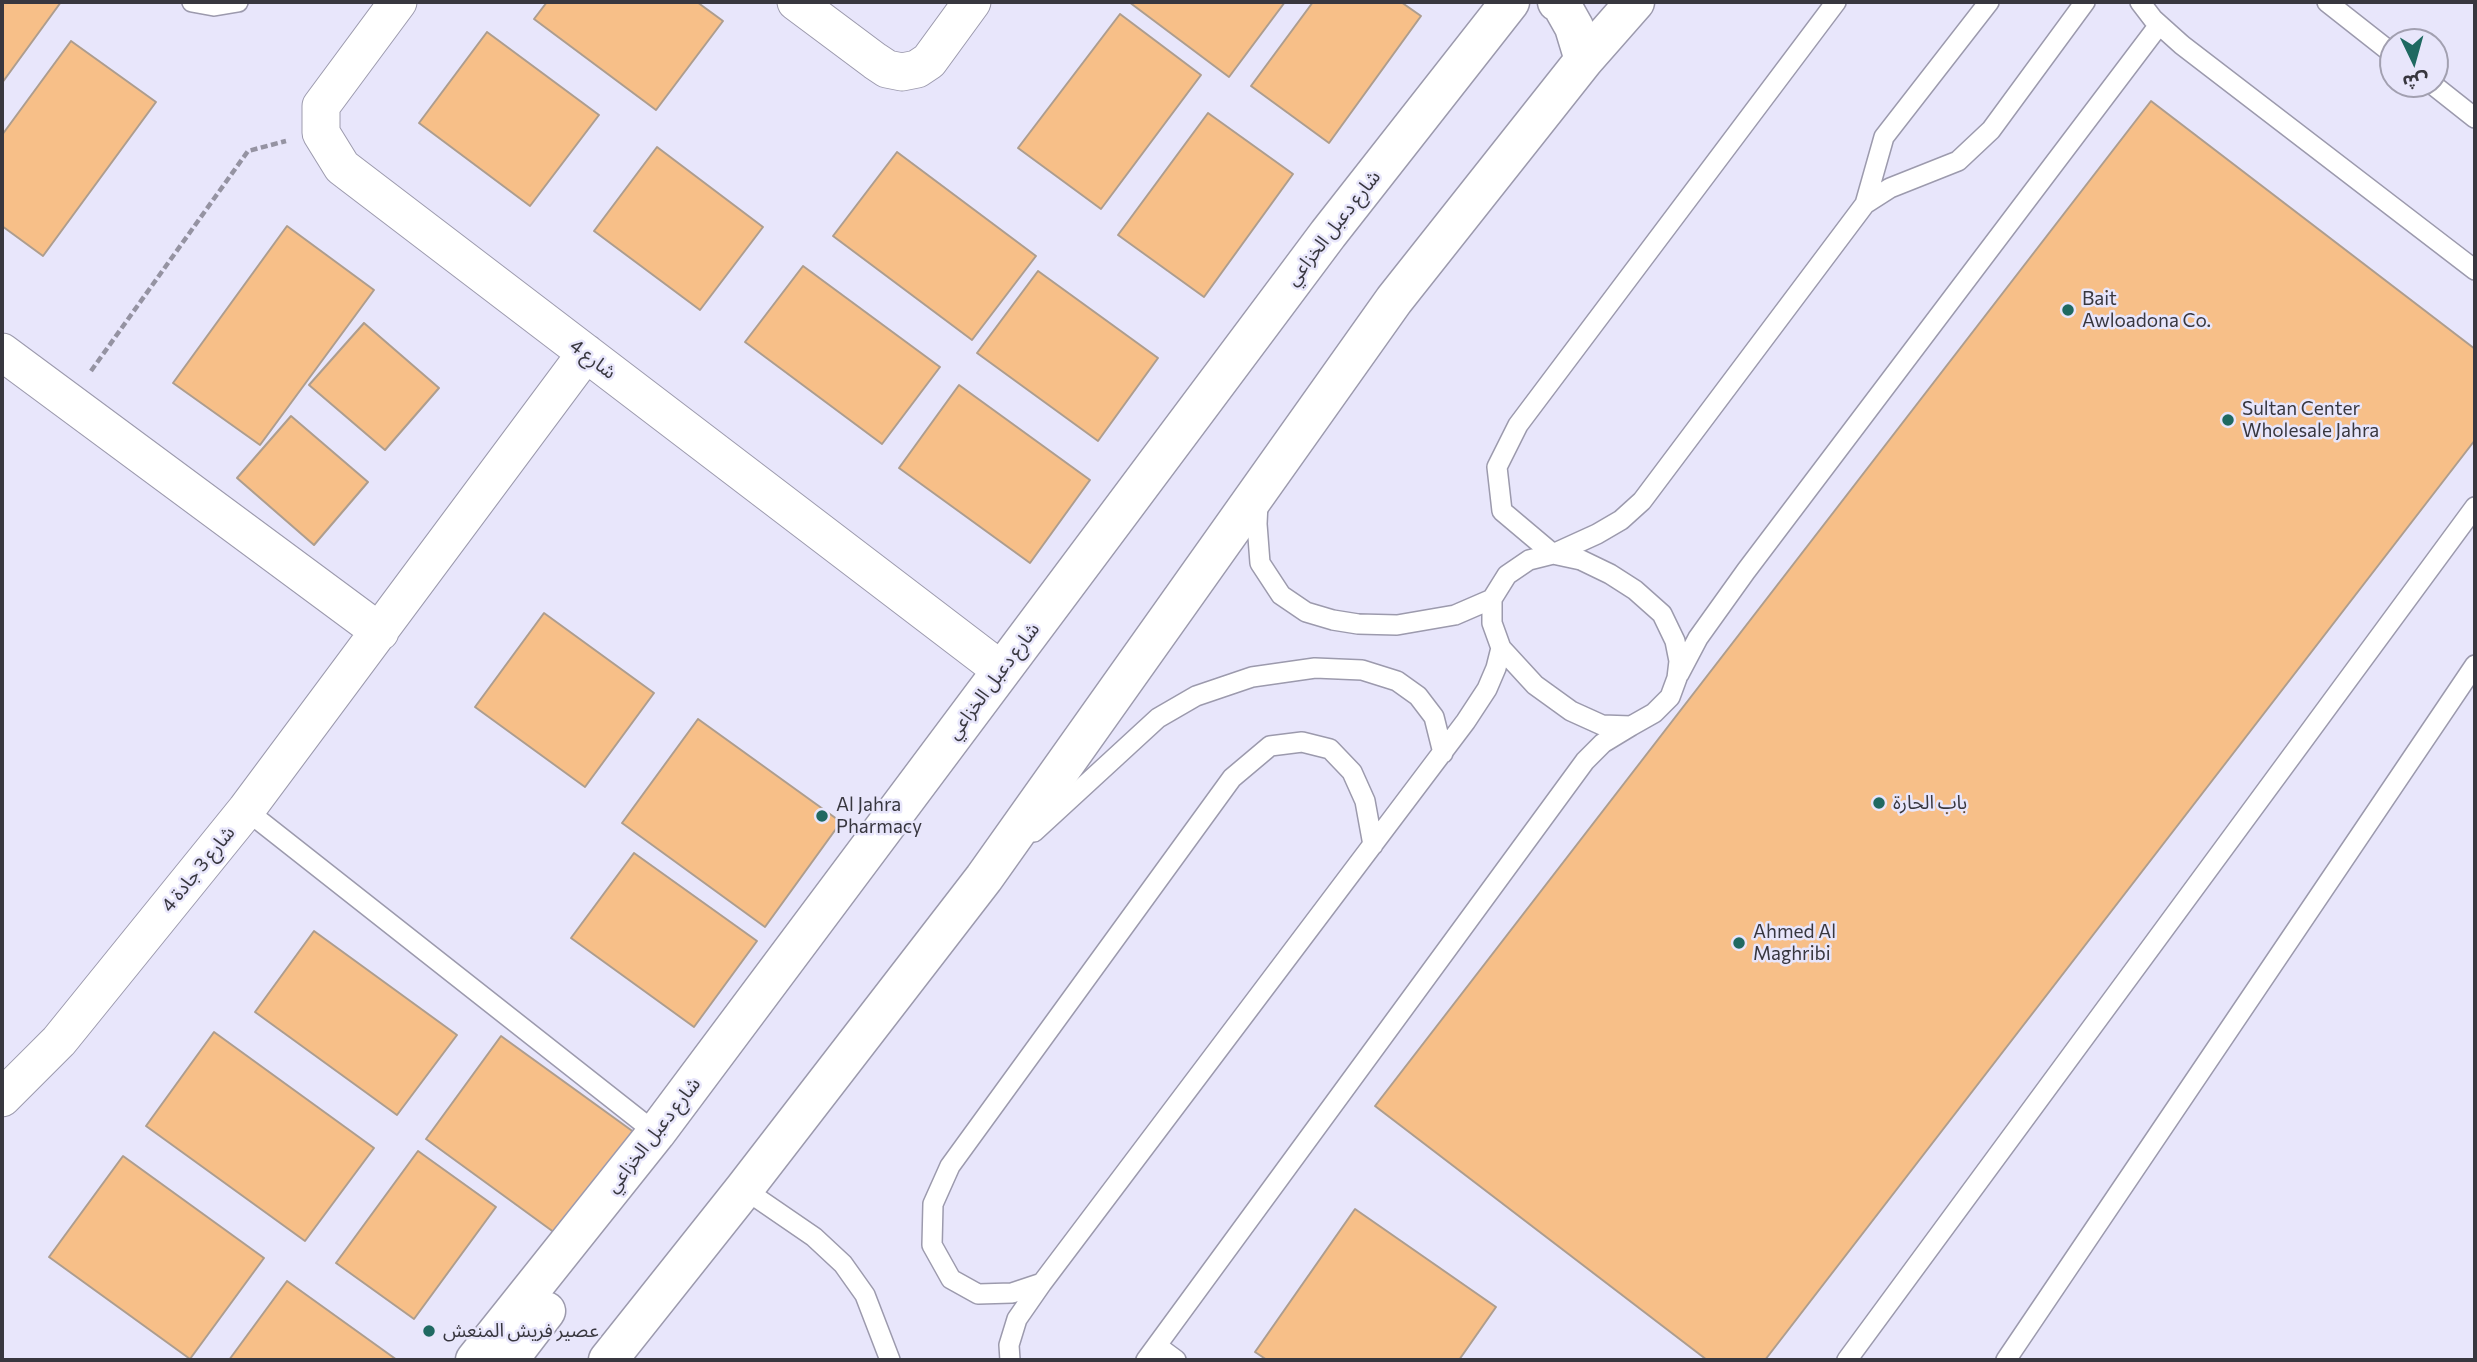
<!DOCTYPE html>
<meta charset="utf-8">
<style>
body{margin:0}
#map{position:relative;width:2477px;height:1362px;overflow:hidden;background:#e8e6fb;font-family:Commissioner,"Noto Sans Arabic",sans-serif}
canvas{display:block}
.frame{position:absolute;inset:0;border:4px solid #38373f;pointer-events:none}
.north{position:absolute;left:2379px;top:28px;width:70px;height:70px;box-sizing:border-box;background:#e8e6fb;border:2px solid #a2a0b0;border-radius:50%;rotate:175deg;font-size:19px;font-weight:700;line-height:28px;text-align:center;color:#38373f}
.north::after{content:'';display:block;margin:auto;width:24px;height:32px;background:#1f6961;clip-path:polygon(50% 0,100% 100%,50% 72%,0 100%)}
</style>
<div id="map">
<canvas width="2477" height="1362"></canvas>
<div class="frame"></div>
<div class="north">ش</div>
</div>
<script>
const c = document.querySelector('canvas').getContext('2d');
c.lineJoin = 'round';
function fill(path, color) { c.fillStyle = color; c.fill(path, 'evenodd'); }
const shape = rows => new Path2D(rows.map(r => 'M' + r).join(''));
function trace(path, color, width, dash) { c.strokeStyle = color; c.lineWidth = width; c.lineCap = dash ? 'butt' : 'round'; c.setLineDash(dash || []); c.stroke(path); }
function label(font, color, halo, rows, align = 'center') {
  c.font = font + ' Commissioner,"Noto Sans Arabic",sans-serif'; c.lineWidth = 5; c.setLineDash([]); c.textBaseline = 'middle'; c.strokeStyle = halo; c.fillStyle = color; for (const [text, x, y, turn = 0] of rows) {
    c.save(); c.translate(x, y); c.rotate((+turn || 0) * Math.PI / 180); c.textAlign = isNaN(turn) ? turn : align; if (halo) c.strokeText(text, 0, 0); c.fillText(text, 0, 0); c.restore();
  }
}
const building = shape([
 [2,2,61,2,2,83,2,2],
 [547,2,697,2,723,21,656,110,534,19,547,2],
 [1129,2,1285,2,1229,77,1129,2],
 [1313,2,1401,2,1421,16,1329,143,1251,86,1313,2],
 [1120,14,1201,75,1101,209,1018,148,1120,14],
 [487,32,599,115,530,206,419,123,487,32],
 [71,41,156,102,43,256,2,226,2,135,71,41],
 [2151,101,2475,349,2475,440,1765,1360,1707,1360,1375,1106,2151,101],
 [1208,113,1293,174,1204,297,1118,235,1208,113],
 [657,147,763,227,700,310,594,231,657,147],
 [897,152,1036,256,972,340,833,236,897,152],
 [287,226,374,290,260,445,173,383,287,226],
 [803,266,940,367,882,444,745,342,803,266],
 [1038,271,1158,358,1098,441,977,353,1038,271],
 [364,323,439,388,385,450,309,385,364,323],
 [959,385,1090,480,1030,563,899,468,959,385],
 [291,416,368,482,314,545,237,478,291,416],
 [544,613,654,693,585,787,475,707,544,613],
 [698,719,841,822,765,927,622,823,698,719],
 [634,853,757,941,694,1027,571,938,634,853],
 [314,931,457,1035,397,1115,255,1012,314,931],
 [214,1032,374,1148,305,1241,146,1126,214,1032],
 [501,1036,642,1138,566,1241,426,1139,501,1036],
 [418,1151,496,1207,414,1319,336,1263,418,1151],
 [123,1156,264,1258,190,1359,49,1257,123,1156],
 [1355,1209,1496,1307,1459,1360,1267,1360,1255,1352,1355,1209],
 [287,1281,397,1360,229,1360,287,1281]
]);
fill(building, '#f7bf88');
trace(building, '#ad9d8e', 2);
const service = shape([
 [192,2,214,6,238,2],
 [1836,2,1518,425,1497,467,1502,511,1553,554,1597,534,1621,520,1642,501,1865,204,1890,188,1958,161,1991,130,2085,2],
 [2140,2,2153,19,2182,45,2475,270],
 [2327,2,2393,54],
 [2432,84,2475,118],
 [1865,204,1884,137,1989,2],
 [1258,502,1257,524,1260,563,1281,595,1306,612,1333,620,1358,624,1397,625,1455,615,1492,599],
 [1679,674,1698,638,1746,571,2159,25],
 [246,810,656,1133],
 [1034,832,1158,718,1196,696,1252,677,1315,668,1362,670,1397,681,1418,696,1434,717,1443,753],
 [744,1189,814,1237,843,1264,865,1295,890,1360],
 [1042,1283,1012,1293,978,1294,951,1279,932,1245,933,1204,950,1166,1232,778,1270,746,1302,742,1330,749,1352,772,1365,801,1373,845],
 [1157,1346,1176,1360],
 [1010,1360,1009,1345,1017,1319,1042,1283,1466,721,1487,689,1496,668,1501,648,1492,623,1492,599,1507,575,1529,560,1553,554,1581,560,1610,574,1635,590,1662,614,1675,641,1679,661,1677,678,1670,697,1654,713,1631,726,1602,725,1571,711,1535,685,1501,648],
 [1146,1360,1585,761,1603,743,1631,726],
 [1847,1360,2475,507],
 [2006,1360,2475,665]
]);
const minor = shape([
 [398,2,321,106,321,133,342,167,1001,670],
 [796,2,875,61,887,69,902,72,917,69,929,61,972,2],
 [2,352,380,632],
 [2,1098,59,1041,246,810,586,353]
]);
const secondary = shape([
 [1557,2,1561,4,1574,27,1584,60],
 [475,1360,656,1133,1328,234,1510,2],
 [514,1360,517,1349,546,1311],
 [608,1360,744,1189,984,878,1394,300,1584,60,1635,2]
]);
trace(service, '#9c9aad', 22);
trace(minor, '#9c9aad', 39);
trace(secondary, '#9c9aad', 41);
trace(shape([
 [91,371,248,151,286,141]
]), '#9593a2', 4.5, [7, 3.5]);
trace(service, '#fff', 19);
trace(minor, '#fff', 37);
trace(secondary, '#fff', 38);
for (const [x, y, r, color] of [
 [2068,310,7,"#1f6961"],
 [2228,420,7,"#1f6961"],
 [1879,803,7,"#1f6961"],
 [822,816,7,"#1f6961"],
 [1739,943,7,"#1f6961"],
 [429,1331,7,"#1f6961"]
]) { const dot = new Path2D(); dot.arc(x, y, r, 0, 2 * Math.PI); c.fillStyle = color; c.fill(dot); trace(dot, '#e8e6fb', 2.5); }
label('19px', '#38373f', '#e8e6fb', [
 ["شارع دعبل الخزاعي",1333,228,-52],
 ["شارع 4",593,359,37],
 ["شارع دعبل الخزاعي",993,681,-53],
 ["شارع 3 جادة 4",198,869,-51],
 ["شارع دعبل الخزاعي",653,1135,-52]
]);
label('19px', '#38373f', '#e8e6fb', [
 ["Bait",2082,299],
 ["Awloadona Co.",2082,321],
 ["Sultan Center",2242,409],
 ["Wholesale Jahra",2242,431],
 ["باب الحارة",1893,803],
 ["Al Jahra",836,805],
 ["Pharmacy",836,827],
 ["Ahmed Al",1753,932],
 ["Maghribi",1753,954],
 ["عصير فريش المنعش",443,1331]
], 'left');
</script>
